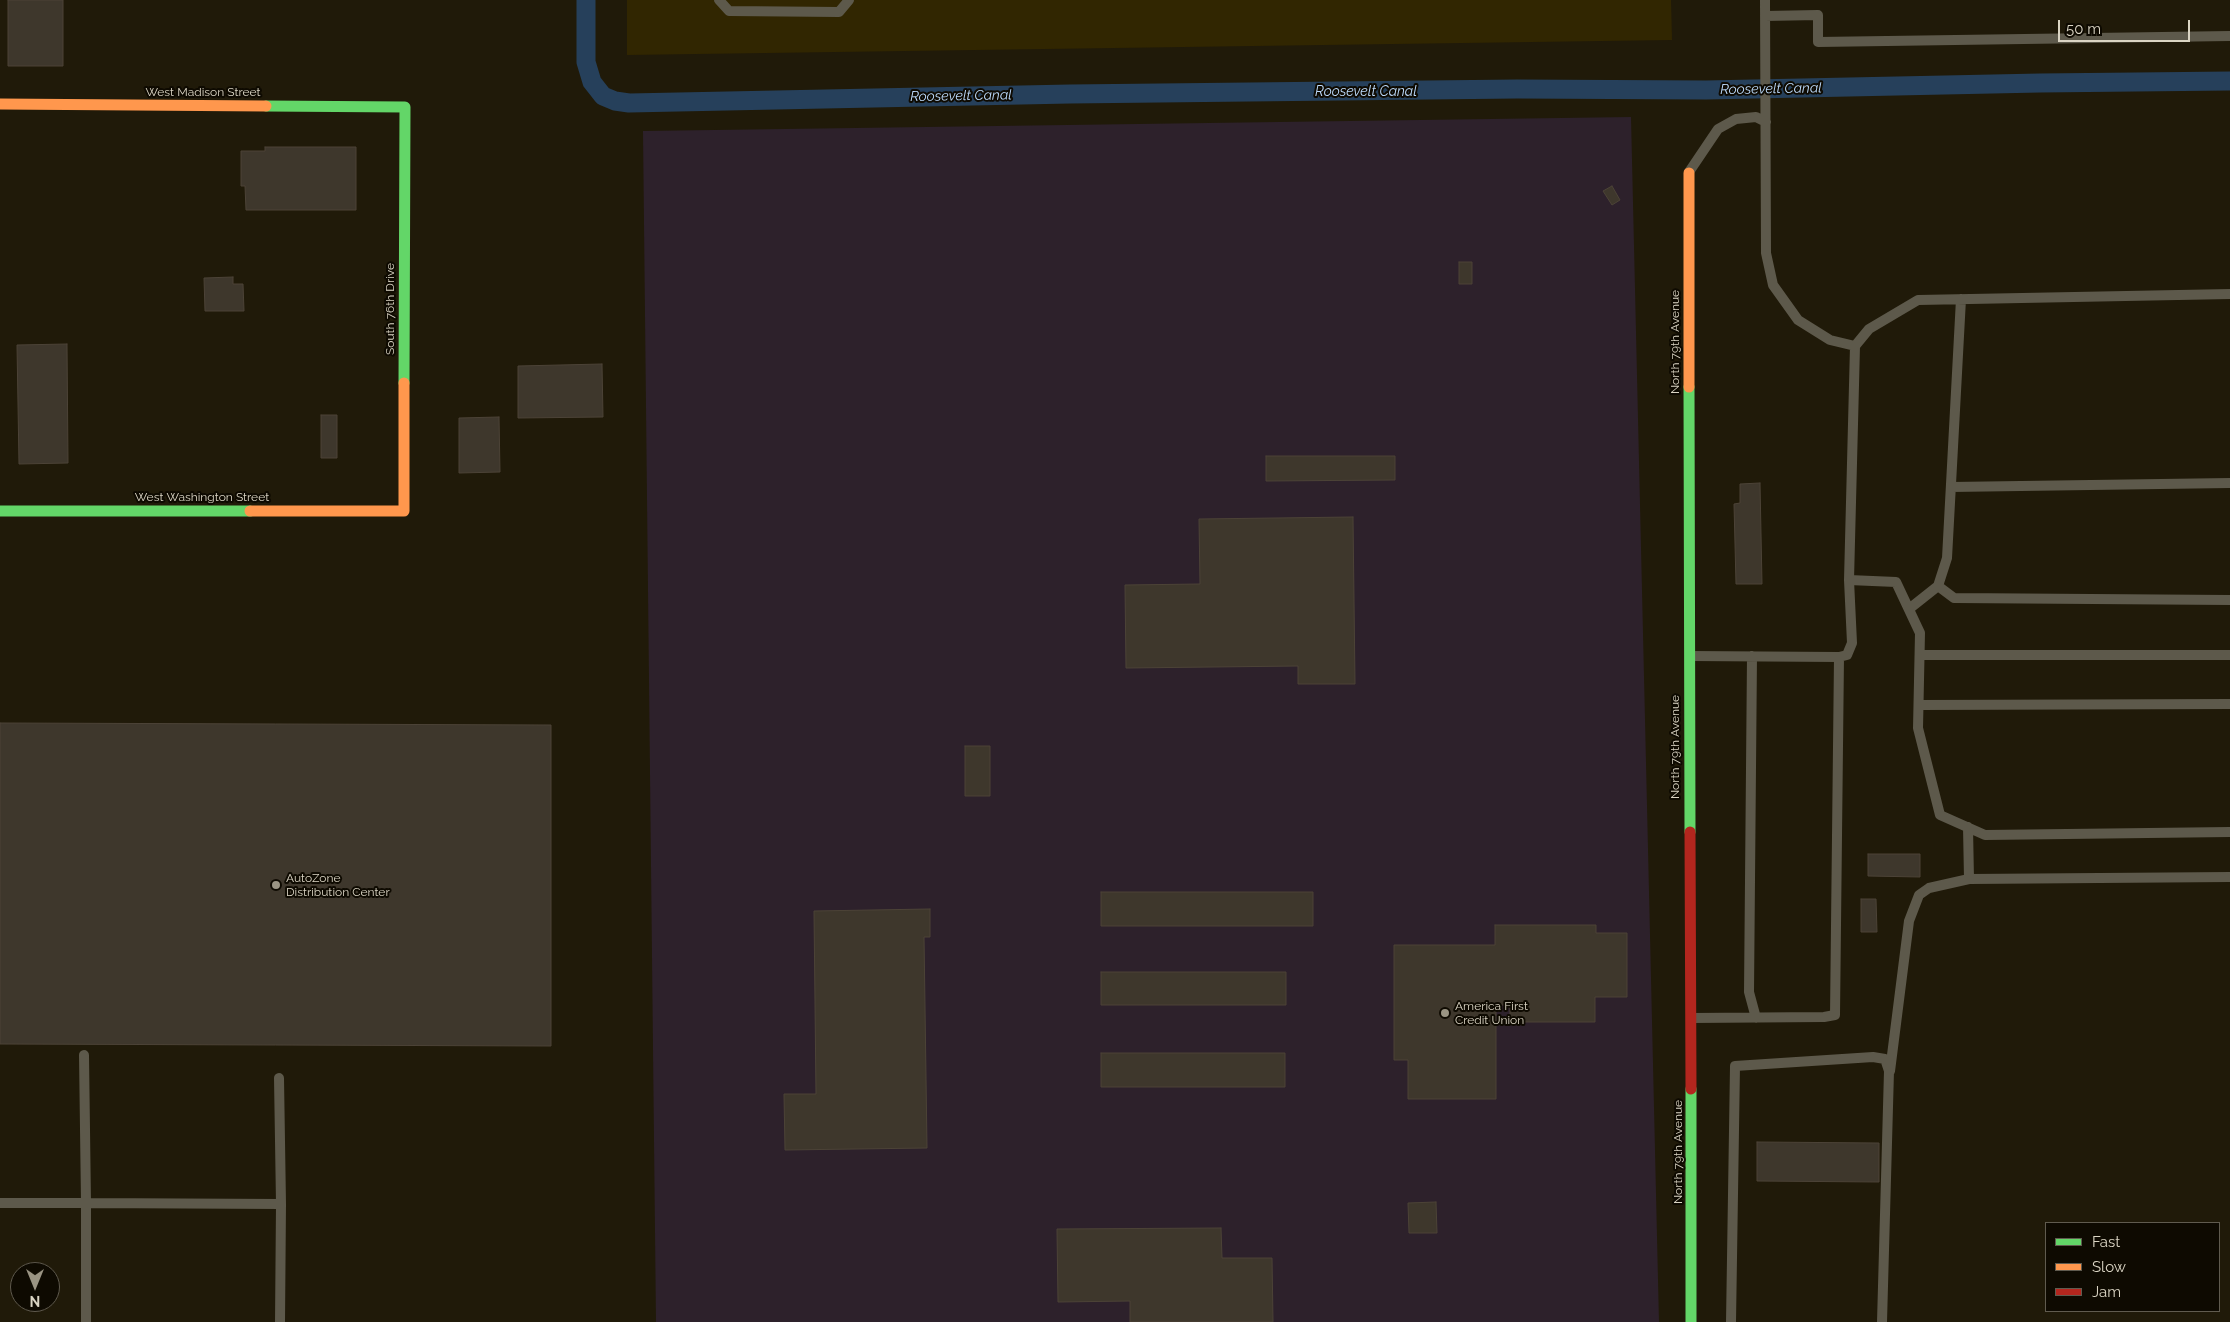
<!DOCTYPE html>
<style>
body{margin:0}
#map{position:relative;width:2230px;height:1322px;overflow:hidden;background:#201a09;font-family:Raleway,sans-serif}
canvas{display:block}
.legend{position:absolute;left:2045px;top:1222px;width:175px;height:90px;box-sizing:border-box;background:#0e0a01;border:1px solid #605b4f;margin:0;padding:6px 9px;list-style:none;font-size:15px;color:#dbd5c4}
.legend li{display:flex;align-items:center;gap:10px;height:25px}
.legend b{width:25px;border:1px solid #605b4f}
.north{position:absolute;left:10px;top:1262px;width:50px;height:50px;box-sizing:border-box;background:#0e0a01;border:1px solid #605b4f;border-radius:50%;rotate:180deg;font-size:14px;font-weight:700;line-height:20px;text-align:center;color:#dbd5c4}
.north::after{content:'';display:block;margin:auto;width:18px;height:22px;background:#9a9483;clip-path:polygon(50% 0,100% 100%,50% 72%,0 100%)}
.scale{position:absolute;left:2058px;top:20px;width:132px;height:22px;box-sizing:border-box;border:2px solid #dbd5c4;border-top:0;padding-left:6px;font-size:15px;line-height:18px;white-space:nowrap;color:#dbd5c4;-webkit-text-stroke:4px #0e0a01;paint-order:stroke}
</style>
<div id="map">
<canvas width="2230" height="1322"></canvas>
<ul class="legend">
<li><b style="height:6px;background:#63d668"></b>Fast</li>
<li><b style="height:6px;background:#ff974d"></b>Slow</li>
<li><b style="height:6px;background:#b3261e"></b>Jam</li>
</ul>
<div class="north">N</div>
<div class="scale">50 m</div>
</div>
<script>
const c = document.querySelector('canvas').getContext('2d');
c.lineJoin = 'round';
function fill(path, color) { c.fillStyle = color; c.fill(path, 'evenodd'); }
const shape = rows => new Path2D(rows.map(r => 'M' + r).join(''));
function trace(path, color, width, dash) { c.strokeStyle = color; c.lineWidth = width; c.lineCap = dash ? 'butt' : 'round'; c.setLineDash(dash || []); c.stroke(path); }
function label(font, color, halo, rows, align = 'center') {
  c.font = font + ' Raleway,sans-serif'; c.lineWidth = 4; c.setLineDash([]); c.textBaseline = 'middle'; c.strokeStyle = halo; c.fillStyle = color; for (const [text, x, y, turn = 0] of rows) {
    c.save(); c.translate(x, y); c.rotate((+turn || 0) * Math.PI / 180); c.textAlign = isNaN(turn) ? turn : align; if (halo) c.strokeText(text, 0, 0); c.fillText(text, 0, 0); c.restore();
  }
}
fill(shape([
 [627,0,1671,0,1672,40,627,55]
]), '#312601');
fill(shape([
 [1631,117,1659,1322,656,1322,643,131]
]), '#2d212b');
trace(shape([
 [586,0,586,62,592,82,603,96,615,101,629,103,1070,94,1517,89,1706,90,2040,83,2230,81]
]), '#26405b', 19);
const building = shape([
 [8,0,63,0,63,66,8,66,8,0],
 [265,147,356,147,356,210,246,210,245,186,241,186,241,151,265,151,265,147],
 [1612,186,1620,200,1612,205,1603,191,1612,186],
 [1459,262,1472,262,1472,284,1459,284,1459,262],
 [233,277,233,284,243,284,244,311,205,311,204,278,233,277],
 [67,344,68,463,19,464,17,345,67,344],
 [602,364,603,417,518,418,518,366,602,364],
 [321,415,337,415,337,458,321,458,321,415],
 [499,417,500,472,459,473,459,418,499,417],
 [1266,456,1395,456,1395,480,1266,481,1266,456],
 [1760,483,1762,584,1736,584,1734,504,1740,503,1740,484,1760,483],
 [1353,517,1355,684,1298,684,1298,666,1126,668,1125,585,1200,584,1199,519,1353,517],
 [0,723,551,725,551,1046,0,1044,0,723],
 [965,746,990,746,990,796,965,796,965,746],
 [1868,854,1920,854,1920,877,1868,876,1868,854],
 [1101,892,1313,892,1313,926,1101,926,1101,892],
 [1861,899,1876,899,1877,932,1861,932,1861,899],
 [930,909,930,937,924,937,927,1148,785,1150,784,1094,816,1094,814,911,930,909],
 [1495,925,1596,925,1596,933,1627,933,1627,997,1595,997,1595,1022,1510,1022,1510,1005,1496,1005,1496,1099,1408,1099,1408,1060,1394,1060,1394,945,1495,945,1495,925],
 [1101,972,1286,972,1286,1005,1101,1005,1101,972],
 [1101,1053,1285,1053,1285,1087,1101,1087,1101,1053],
 [1757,1142,1879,1143,1879,1182,1757,1181,1757,1142],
 [1436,1202,1437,1233,1409,1233,1408,1203,1436,1202],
 [1221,1228,1222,1258,1272,1258,1273,1322,1130,1322,1130,1301,1058,1302,1057,1229,1221,1228]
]);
fill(building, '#3e372c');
trace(building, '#4c4337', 1);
trace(shape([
 [719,0,729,11,839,12,849,0],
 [1765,0,1766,253,1773,285,1798,320,1830,340,1855,346],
 [1765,16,1818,15,1818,42,2230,36],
 [1689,172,1718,129,1736,119,1756,117,1766,122],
 [1951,487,2230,483],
 [1849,580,1896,582,1920,633,1918,728,1940,815,1985,835,2230,832],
 [1938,586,1954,598,2230,600],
 [1909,609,1938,586,1947,558,1961,299],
 [1920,655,2230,655],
 [1690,656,1839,657,1847,655,1852,643,1849,580,1855,346,1869,329,1918,300,2230,294],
 [1752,656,1749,992,1756,1018],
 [1919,705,2230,704],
 [1968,827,1969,879],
 [1692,1018,1824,1017,1835,1015,1839,657],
 [1890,1071,1909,921,1919,895,1929,888,1969,879,2230,877],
 [279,1078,281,1204],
 [0,1203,86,1203,84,1055],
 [86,1322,86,1203,281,1204,280,1322],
 [1731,1322,1735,1066,1873,1057,1885,1059,1889,1071,1882,1322]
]), '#5d594b', 10);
trace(shape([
 [266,106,405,107,404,383],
 [1689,387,1690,832],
 [0,511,250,511],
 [1691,1089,1691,1322]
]), '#63d668', 11);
trace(shape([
 [0,104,266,106],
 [1689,173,1689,387],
 [250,511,404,511,404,383]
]), '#ff974d', 11);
trace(shape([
 [1690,832,1691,1089]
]), '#b3261e', 11);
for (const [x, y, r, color] of [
 [276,885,5,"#9a9483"],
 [1445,1013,5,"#9a9483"]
]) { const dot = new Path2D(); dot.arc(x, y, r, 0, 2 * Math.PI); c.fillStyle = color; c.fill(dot); trace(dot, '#0e0a01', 2); }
label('12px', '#dbd5c4', '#0e0a01', [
 ["West Madison Street",203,92],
 ["South 76th Drive",390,309,-90],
 ["North 79th Avenue",1675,342,-90],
 ["West Washington Street",202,497],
 ["North 79th Avenue",1675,747,-90],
 ["North 79th Avenue",1678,1152,-90]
]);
label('12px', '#dbd5c4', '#0e0a01', [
 ["AutoZone",286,878],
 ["Distribution Center",286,892],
 ["America First",1455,1006],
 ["Credit Union",1455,1020]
], 'left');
label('italic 14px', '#bedcfd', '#0e0a01', [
 ["Roosevelt Canal",1771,89,-1],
 ["Roosevelt Canal",1366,92],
 ["Roosevelt Canal",961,96,-1]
]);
</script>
